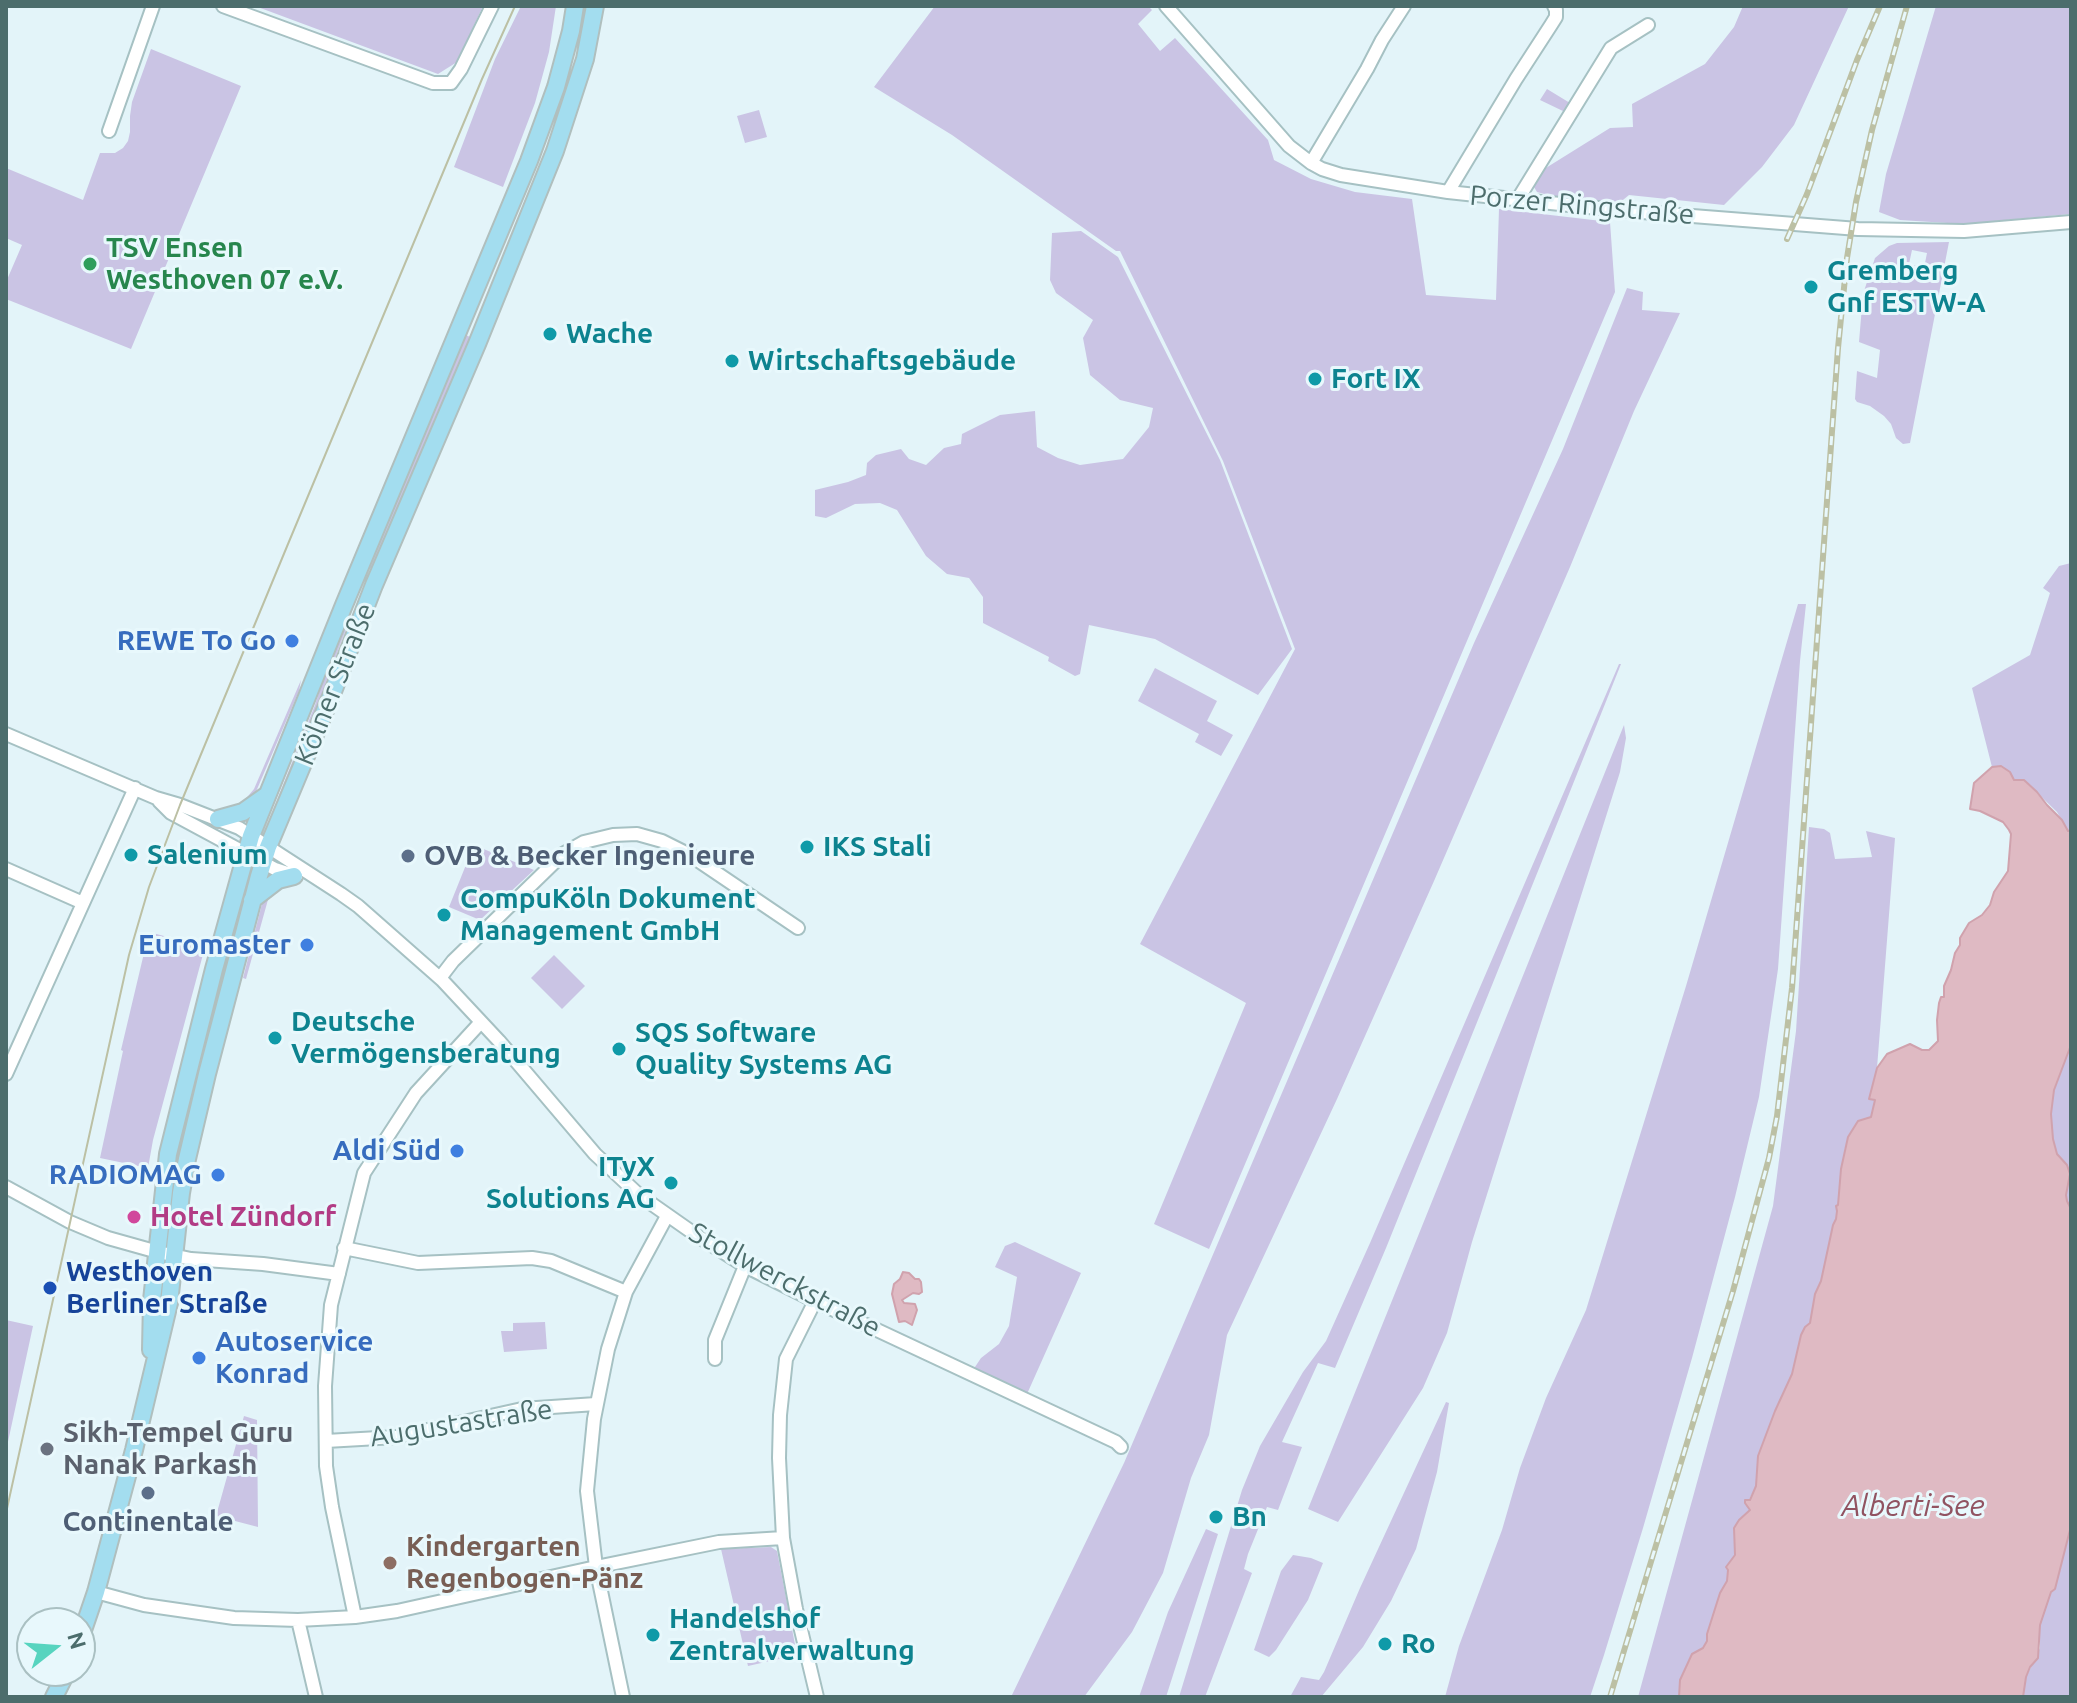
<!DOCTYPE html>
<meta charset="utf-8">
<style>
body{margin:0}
#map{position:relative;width:2077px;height:1703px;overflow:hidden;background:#e3f4f9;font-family:Ubuntu,sans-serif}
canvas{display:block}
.frame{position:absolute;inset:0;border:8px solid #4c6d6c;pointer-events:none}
.north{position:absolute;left:16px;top:1607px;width:80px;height:80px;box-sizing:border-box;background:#e8f8fc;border:2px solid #aac0c2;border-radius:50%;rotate:73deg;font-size:22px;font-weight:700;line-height:32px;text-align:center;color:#4c6d6c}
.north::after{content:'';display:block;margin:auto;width:28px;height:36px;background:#57d4bf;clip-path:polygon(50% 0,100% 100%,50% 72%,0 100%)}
</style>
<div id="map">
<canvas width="2077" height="1703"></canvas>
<div class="frame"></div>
<div class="north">N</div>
</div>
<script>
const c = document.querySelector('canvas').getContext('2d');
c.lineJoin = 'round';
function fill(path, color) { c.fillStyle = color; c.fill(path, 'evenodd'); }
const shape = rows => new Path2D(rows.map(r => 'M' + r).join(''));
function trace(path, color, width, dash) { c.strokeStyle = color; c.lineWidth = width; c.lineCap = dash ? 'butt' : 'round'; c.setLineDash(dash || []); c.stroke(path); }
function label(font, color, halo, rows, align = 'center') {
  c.font = font + ' Ubuntu,sans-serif'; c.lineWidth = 6; c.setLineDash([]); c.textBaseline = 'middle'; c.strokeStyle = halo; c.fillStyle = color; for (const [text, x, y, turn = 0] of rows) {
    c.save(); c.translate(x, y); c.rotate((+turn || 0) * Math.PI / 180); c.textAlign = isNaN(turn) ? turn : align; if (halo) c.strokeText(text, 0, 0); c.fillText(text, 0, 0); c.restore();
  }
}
fill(shape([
 [255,6,483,6,457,62,438,74],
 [521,6,556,6,549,52,535,103,503,187,454,167,495,59],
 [935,6,1148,6,1152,10,1138,24,1160,51,1175,38,1268,140,1274,160,1311,179,1355,192,1412,199,1426,295,1496,300,1499,209,1610,222,1615,292,1209,1249,1154,1224,1246,1003,1140,944,1295,649,1223,461,1120,251,1116,251,952,135,874,87],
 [1743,6,1849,6,1794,125,1762,167,1724,205,1629,195,1618,204,1567,200,1537,192,1534,187,1534,181,1541,171,1610,128,1633,127,1632,104,1705,64,1734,27],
 [1936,6,2071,6,2071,214,1963,224,1900,220,1879,212,1886,174],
 [151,49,241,86,131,349,6,299,6,282,22,245,6,238,6,168,83,200,100,153,115,153,123,148,128,141,130,132,130,116,132,102],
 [1547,89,1570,103,1565,112,1540,100],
 [759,110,767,137,745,143,737,116],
 [1081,231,1118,257,1220,460,1292,649,1258,695,1155,639,1089,625,1080,674,1075,676,1048,661,1049,657,983,623,983,597,969,578,947,574,926,556,897,510,880,503,855,504,826,518,815,516,815,490,848,482,866,475,867,463,876,455,901,449,909,459,926,465,944,448,961,444,962,434,1000,415,1035,411,1037,447,1058,458,1080,465,1123,459,1149,427,1153,408,1120,400,1090,375,1083,338,1093,320,1056,293,1050,280,1052,233],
 [1949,242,1910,443,1903,444,1896,438,1891,424,1884,416,1870,406,1857,402,1855,399,1857,371,1877,378,1880,350,1859,342,1863,294,1875,258,1889,246,1897,243],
 [1912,250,1927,253,1924,268,1909,264],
 [1627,288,1643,292,1642,310,1680,313,1634,411,1570,567,1434,881,1337,1099,1227,1335,1209,1435,1191,1478,1163,1573,1132,1632,1084,1697,1011,1697,1124,1463,1474,643,1563,449],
 [464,334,472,338,371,569,369,566],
 [2071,563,2071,830,2068,831,2057,812,2024,780,2014,781,2010,772,2001,766,1992,767,1972,688,2030,655,2050,593,2043,588,2059,566],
 [1798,604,1806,604,1800,661,1778,969,1759,1097,1735,1197,1692,1358,1643,1528,1604,1655,1590,1697,1445,1697,1459,1646,1502,1530,1520,1468,1546,1398,1586,1310,1686,986],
 [347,618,350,619,326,682,319,705,272,821,269,820,315,705,330,659],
 [1619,664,1621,664,1563,809,1386,1248,1335,1368,1318,1363,1282,1442,1302,1447,1278,1510,1267,1507,1248,1554,1244,1569,1252,1573,1205,1697,1179,1697,1242,1490,1260,1446,1303,1372,1326,1341,1370,1243],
 [1155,668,1217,701,1207,721,1233,735,1221,756,1195,742,1199,734,1138,701],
 [301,680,299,691,255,794,244,805,243,802,254,789],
 [1624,725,1626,738,1620,772,1472,1242,1447,1333,1423,1388,1338,1522,1308,1509],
 [1809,827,1824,829,1830,833,1835,859,1872,857,1866,831,1895,838,1877,1068,1869,1099,1875,1100,1871,1118,1858,1121,1848,1137,1845,1148,1836,1220,1833,1225,1821,1281,1815,1294,1810,1323,1801,1335,1792,1374,1775,1411,1758,1456,1756,1486,1749,1500,1745,1500,1750,1510,1739,1520,1734,1533,1735,1555,1726,1567,1728,1570,1727,1581,1720,1593,1707,1634,1707,1641,1703,1648,1692,1654,1680,1680,1679,1697,1638,1697,1773,1206,1796,1031],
 [474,845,534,870,480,920,449,907],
 [269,896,246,979,243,978,263,900],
 [149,932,205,947,153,1140,148,1168,100,1158,123,1051,121,1050],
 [227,952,204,1043,170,1221,178,1137],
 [554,955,585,986,562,1009,531,978],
 [2071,1045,2071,1209,2067,1201,2066,1195,2070,1174,2067,1165,2057,1154,2053,1139,2051,1114,2054,1091],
 [1015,1242,1081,1273,1027,1394,973,1370,981,1358,999,1344,1009,1326,1017,1277,995,1267,1005,1246],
 [6,1320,33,1326,6,1451],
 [545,1322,547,1349,504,1352,501,1331,513,1331,513,1323],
 [1446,1402,1449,1403,1437,1472,1416,1549,1391,1601,1363,1647,1321,1697,1290,1697,1301,1677,1319,1680,1324,1672,1360,1588],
 [244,1416,257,1420,258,1527,216,1516],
 [2071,1526,2071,1697,2023,1697,2026,1677,2040,1648,2040,1625,2051,1592,2055,1589],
 [1206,1529,1218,1534,1166,1697,1139,1697,1168,1612],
 [771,1547,777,1551,797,1655,748,1666,721,1549],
 [1293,1555,1311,1558,1323,1563,1308,1600,1276,1650,1269,1657,1254,1650,1281,1571]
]), '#cac4e4');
const water = shape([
 [2001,766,2010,772,2014,780,2024,780,2037,792,2047,805,2062,820,2068,831,2071,830,2071,1045,2054,1090,2051,1114,2053,1139,2057,1154,2067,1165,2070,1174,2066,1195,2067,1201,2071,1209,2071,1526,2055,1589,2051,1592,2040,1625,2038,1658,2030,1667,2026,1677,2023,1697,1679,1697,1680,1680,1692,1654,1703,1648,1707,1641,1707,1634,1720,1593,1727,1581,1728,1570,1726,1567,1735,1555,1734,1528,1739,1520,1750,1510,1745,1503,1745,1500,1750,1500,1756,1486,1758,1456,1775,1411,1792,1374,1801,1335,1805,1327,1810,1323,1815,1294,1821,1281,1833,1225,1836,1219,1837,1211,1836,1206,1838,1205,1841,1169,1848,1137,1858,1121,1871,1117,1875,1100,1869,1099,1877,1068,1887,1054,1910,1044,1922,1050,1929,1050,1938,1041,1937,1020,1939,1003,1941,997,1944,997,1944,986,1951,970,1955,953,1960,945,1960,938,1969,923,1982,915,1990,905,1994,892,2008,871,2011,834,2009,830,2003,822,1980,811,1970,809,1974,783,1992,767,2001,766],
 [903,1272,909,1273,915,1279,919,1279,921,1282,922,1292,919,1294,913,1293,902,1300,904,1303,915,1304,917,1310,912,1325,905,1321,899,1322,892,1294,894,1284,900,1279,903,1272]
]);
fill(water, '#dfbac3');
trace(water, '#d0a2ad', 2);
const minor = shape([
 [223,6,433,83,451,83,461,69,492,6],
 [1166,6,1289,146,1311,163,1322,169,1341,175,1448,192,1616,210,1858,229,1964,231,2071,222],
 [109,131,153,6],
 [1311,163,1367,69,1382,40,1404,6],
 [1448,192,1516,79,1551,25,1556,17,1556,10,1554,6],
 [1518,199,1611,48,1648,25],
 [6,734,156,798,180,805,239,828,341,894,358,906,442,980,499,1041,595,1154,639,1195,696,1235,745,1266,815,1301,1116,1442,1121,1447],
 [159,801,171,813,275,869,296,876],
 [6,869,83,903],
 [440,978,453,961,563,854,584,842,613,835,637,834,662,841,690,855,798,928],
 [6,1074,135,788],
 [6,1187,70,1222,108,1238,158,1252,191,1259,263,1264,339,1274],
 [344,1248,418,1263,532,1258,551,1261,626,1292],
 [815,1301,786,1359,780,1415,779,1458,783,1538,796,1609,817,1697],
 [715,1359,715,1340,745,1266],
 [326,1441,396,1437,522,1409,596,1404],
 [96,1592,144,1605,234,1618,298,1620,355,1617,397,1611,596,1567,719,1542,783,1538],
 [355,1617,332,1507,326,1466,325,1386,331,1305,364,1173,416,1093,481,1022],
 [298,1620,316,1697],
 [623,1697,596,1567,587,1491,594,1419,608,1349,626,1292,667,1216]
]);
const major = shape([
 [218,819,243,812,267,795],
 [252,900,278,880,294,876],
 [151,1350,152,1300,168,1154,214,969,251,836,344,605,529,161,556,87,571,31,575,6],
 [80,1639,96,1592,134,1450,169,1303,181,1193,187,1159,207,1074,259,876,268,847,332,694,374,585,477,344,555,151,585,59,595,6],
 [54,1697,67,1671]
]);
trace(minor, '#a6c1c3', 16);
trace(major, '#b0bfbe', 20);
trace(minor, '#fff', 12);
trace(major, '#a3ddef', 16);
trace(shape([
 [6,1513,129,955,149,887,180,805,288,544,482,79,515,6]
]), '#bcc0a4', 2);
const rail = shape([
 [1787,239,1807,194,1857,60,1880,6],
 [1610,1697,1733,1291,1769,1158,1777,1116,1792,988,1838,348,1847,258,1856,202,1872,130,1907,6]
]);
trace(rail, '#bcc0a4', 6);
trace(rail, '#e8f8fc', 3, [9]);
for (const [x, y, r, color] of [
 [90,264,8,"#2e9e5b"],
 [1811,287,8,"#0f9aa8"],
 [550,334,8,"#0f9aa8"],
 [732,361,8,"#0f9aa8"],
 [1315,379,8,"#0f9aa8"],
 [292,641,8,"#3f7fe0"],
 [807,847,8,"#0f9aa8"],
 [131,855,8,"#0f9aa8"],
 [408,856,8,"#5c6f8a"],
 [444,915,8,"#0f9aa8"],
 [307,945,8,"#3f7fe0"],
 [275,1038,8,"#0f9aa8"],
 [619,1049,8,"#0f9aa8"],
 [457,1151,8,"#3f7fe0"],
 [218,1175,8,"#3f7fe0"],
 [671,1183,8,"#0f9aa8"],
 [134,1217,8,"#d1479c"],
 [50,1288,8,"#1a4fb4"],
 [199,1358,8,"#3f7fe0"],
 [47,1449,8,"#6b7280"],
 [148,1493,8,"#5c6f8a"],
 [1216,1517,8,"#0f9aa8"],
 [390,1563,8,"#8d6e63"],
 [653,1635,8,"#0f9aa8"],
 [1385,1644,8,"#0f9aa8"]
]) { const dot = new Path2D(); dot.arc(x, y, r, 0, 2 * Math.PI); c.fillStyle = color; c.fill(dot); trace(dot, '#e8f8fc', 3); }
label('28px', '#4c6d6c', '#e8f8fc', [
 ["Porzer Ringstraße",1582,205,5],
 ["Kölner Straße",335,684,-68],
 ["Stollwerckstraße",785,1280,28],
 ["Augustastraße",461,1423,-9]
]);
label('bold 28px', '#27864d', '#e8f8fc', [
 ["TSV Ensen",106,248],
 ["Westhoven 07 e.V.",106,280]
], 'left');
label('bold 28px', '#0d838f', '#e8f8fc', [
 ["Gremberg",1827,271],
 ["Gnf ESTW-A",1827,303],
 ["Wache",566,334],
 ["Wirtschaftsgebäude",748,361],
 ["Fort IX",1331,379],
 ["IKS Stali",823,847],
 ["Salenium",147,855],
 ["CompuKöln Dokument",460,899],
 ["Management GmbH",460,931],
 ["Deutsche",291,1022],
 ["Vermögensberatung",291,1054],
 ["SQS Software",635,1033],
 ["Quality Systems AG",635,1065],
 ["ITyX",655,1167,"right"],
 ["Solutions AG",655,1199,"right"],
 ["Bn",1232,1517],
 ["Handelshof",669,1619],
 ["Zentralverwaltung",669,1651],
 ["Ro",1401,1644]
], 'left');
label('bold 28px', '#366cbe', '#e8f8fc', [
 ["REWE To Go",276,641],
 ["Euromaster",291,945],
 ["Aldi Süd",441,1151],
 ["RADIOMAG",202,1175],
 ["Autoservice",215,1342,"left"],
 ["Konrad",215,1374,"left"]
], 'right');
label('bold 28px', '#4e5e75', '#e8f8fc', [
 ["OVB & Becker Ingenieure",424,856],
 ["Continentale",148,1522,"center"]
], 'left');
label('bold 28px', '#b23c85', '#e8f8fc', [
 ["Hotel Zündorf",150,1217]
], 'left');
label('bold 28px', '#164399', '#e8f8fc', [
 ["Westhoven",66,1272],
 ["Berliner Straße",66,1304]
], 'left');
label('bold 28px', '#5b616d', '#e8f8fc', [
 ["Sikh-Tempel Guru",63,1433],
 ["Nanak Parkash",63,1465]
], 'left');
label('bold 28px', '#785e54', '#e8f8fc', [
 ["Kindergarten",406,1547],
 ["Regenbogen-Pänz",406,1579]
], 'left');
label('italic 30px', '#915361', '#e8f8fc', [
 ["Alberti-See",1913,1506]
]);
</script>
